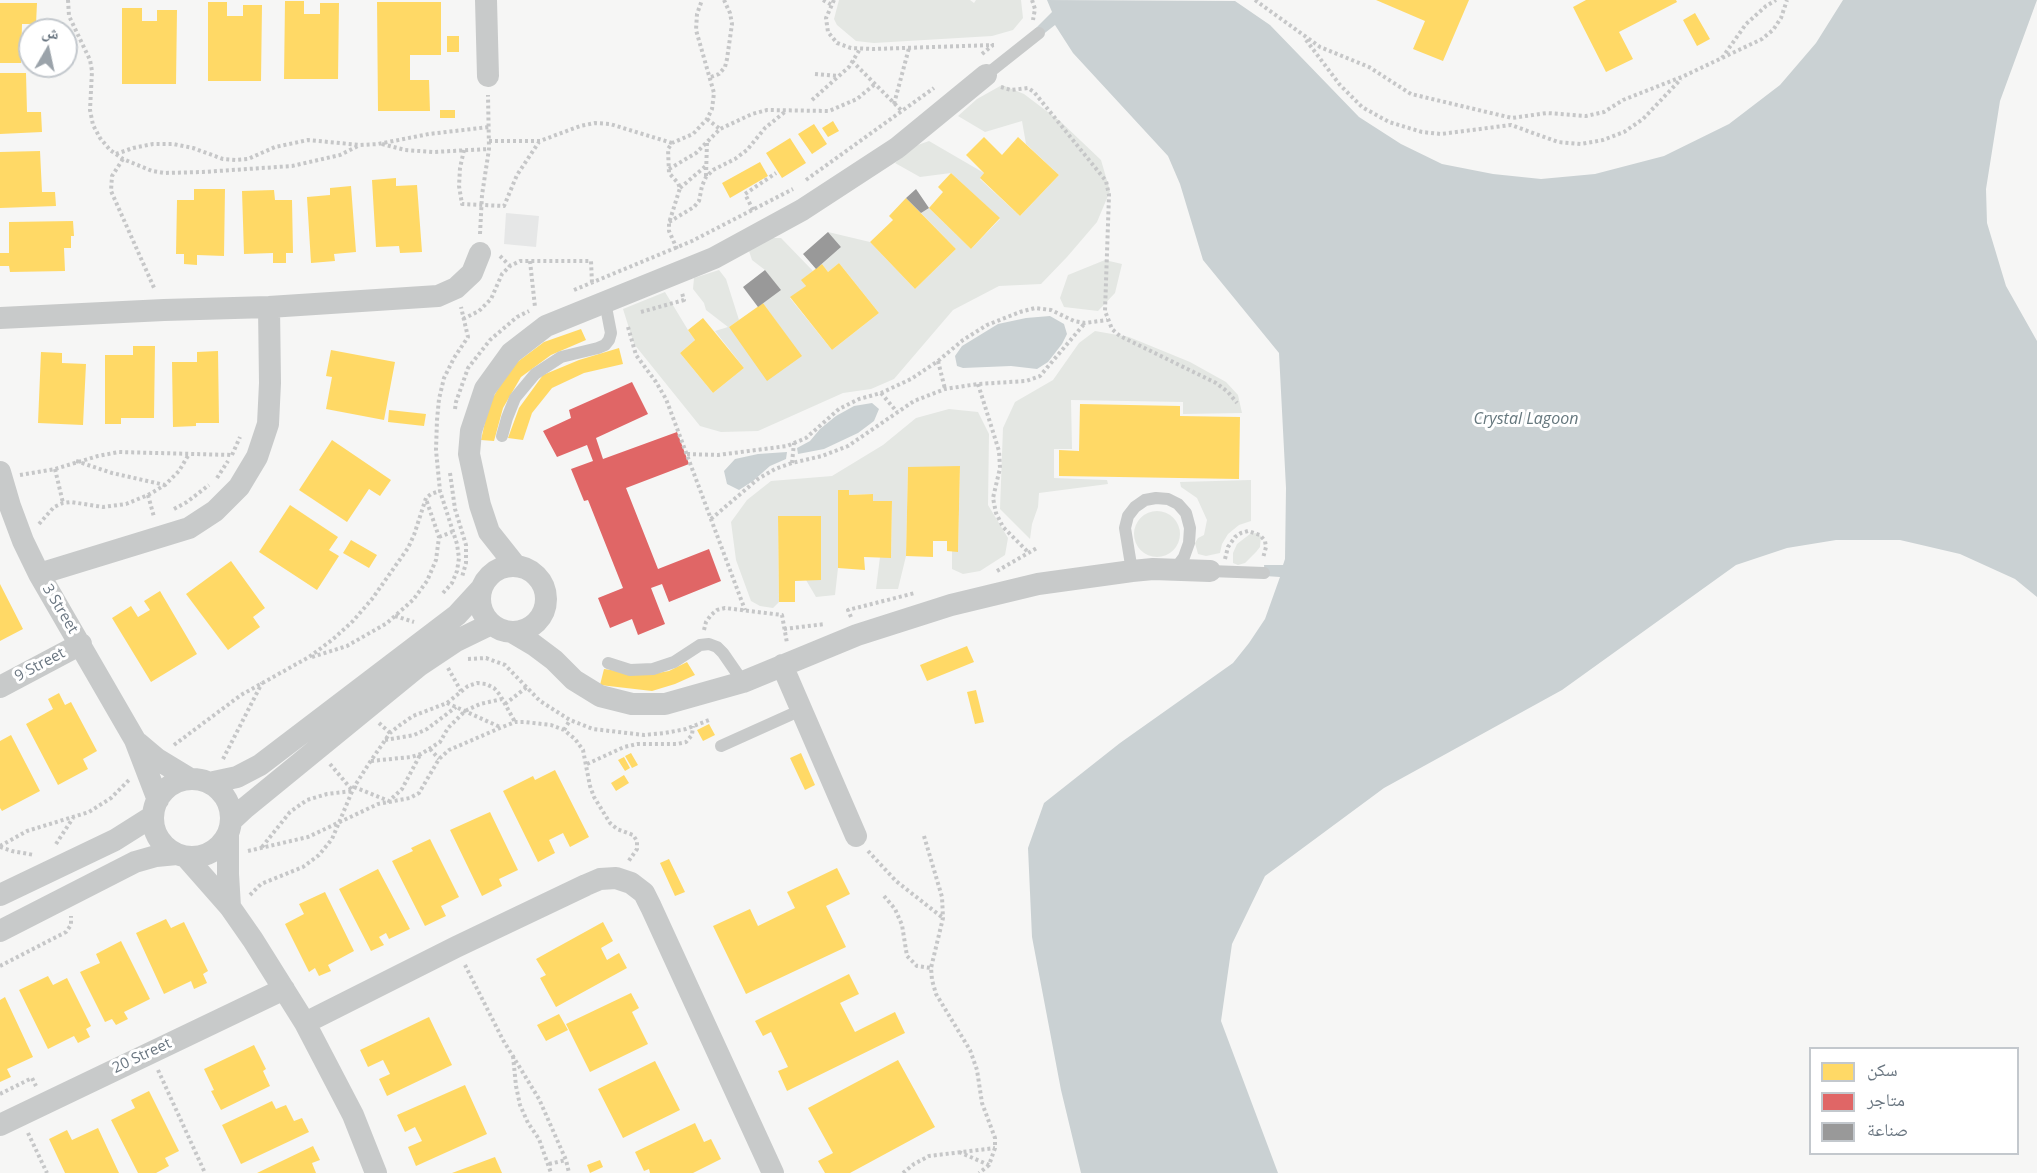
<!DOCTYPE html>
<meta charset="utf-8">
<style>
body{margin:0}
#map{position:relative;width:2037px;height:1173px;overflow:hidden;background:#f6f6f5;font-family:"Open Sans","Noto Naskh Arabic",sans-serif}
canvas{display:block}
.legend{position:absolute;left:1809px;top:1047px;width:210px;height:108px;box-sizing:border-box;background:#fff;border:2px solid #c3c8cd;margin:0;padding:8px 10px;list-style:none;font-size:18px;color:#6a7681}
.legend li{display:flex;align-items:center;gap:12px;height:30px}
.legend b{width:30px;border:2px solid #c3c8cd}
.north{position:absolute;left:18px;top:18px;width:60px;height:60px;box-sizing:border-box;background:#fff;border:2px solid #c3c8cd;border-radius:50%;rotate:9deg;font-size:16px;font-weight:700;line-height:24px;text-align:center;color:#6a7681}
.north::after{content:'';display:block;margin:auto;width:21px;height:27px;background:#9ba3aa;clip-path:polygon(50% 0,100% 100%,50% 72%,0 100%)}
</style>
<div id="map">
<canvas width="2037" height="1173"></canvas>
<ul class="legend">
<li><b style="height:16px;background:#ffd966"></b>سكن</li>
<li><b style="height:16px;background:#e06666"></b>متاجر</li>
<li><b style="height:16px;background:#999"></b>صناعة</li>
</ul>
<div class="north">ش</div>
</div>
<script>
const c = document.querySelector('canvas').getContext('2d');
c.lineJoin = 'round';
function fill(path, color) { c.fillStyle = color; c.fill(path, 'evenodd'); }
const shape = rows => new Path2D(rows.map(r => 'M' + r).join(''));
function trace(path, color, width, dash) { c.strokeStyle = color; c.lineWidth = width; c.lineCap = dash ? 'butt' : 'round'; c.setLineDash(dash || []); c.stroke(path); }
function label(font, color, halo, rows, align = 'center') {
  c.font = font + ' "Open Sans",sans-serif'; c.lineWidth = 6; c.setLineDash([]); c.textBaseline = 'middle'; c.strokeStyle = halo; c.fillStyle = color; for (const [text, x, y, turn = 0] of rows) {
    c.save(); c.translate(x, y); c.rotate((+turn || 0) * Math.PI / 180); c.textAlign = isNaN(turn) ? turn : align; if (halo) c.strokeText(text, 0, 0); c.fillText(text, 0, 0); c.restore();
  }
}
fill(shape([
 [506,213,539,216,536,247,504,244]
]), '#e6e7e7');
fill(shape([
 [839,0,970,0,974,3,976,0,1021,0,1023,18,1013,30,992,36,874,43,856,41,837,25,834,19],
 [1002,85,1024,94,1061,122,1101,160,1110,191,1097,222,1067,257,1041,284,999,286,953,310,894,379,871,389,843,393,758,431,721,432,700,426,634,344,623,309,665,292,688,330,695,340,680,353,713,393,744,368,715,331,728,327,706,310,704,303,693,289,694,278,719,270,726,279,739,320,729,327,801,356,763,303,780,290,765,270,752,260,749,251,766,238,781,238,813,271,802,280,806,286,790,298,832,350,879,313,839,263,828,272,822,264,841,247,828,232,870,242,915,289,956,249,921,213,929,208,971,249,1000,219,951,173,920,177,895,163,915,146,929,141,984,173,980,179,1020,216,1059,175,1026,144,1022,121,985,132,958,116,977,99],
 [1105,260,1122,264,1115,293,1098,311,1064,307,1060,298,1068,275],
 [1095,331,1129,337,1190,362,1226,382,1238,395,1242,413,1183,414,1183,402,1071,400,1072,449,1054,449,1054,478,1107,480,1108,484,1039,493,1038,507,1032,524,1030,539,1000,509,1003,428,1015,402,1053,380,1079,343],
 [949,409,978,412,989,434,988,505,1008,538,1005,555,980,571,963,574,952,569,952,551,958,551,960,467,908,467,906,556,898,589,876,589,880,557,891,557,892,501,873,501,873,494,849,495,848,490,838,490,838,568,835,595,816,597,806,580,821,580,821,516,778,516,779,602,773,608,760,606,751,601,736,560,731,522,747,500,771,481,832,476,883,445,916,418],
 [1251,480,1251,521,1239,525,1228,534,1222,544,1220,553,1206,556,1198,554,1195,543,1198,538,1204,535,1207,520,1197,498,1181,487,1180,482],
 '1134 534a23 23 0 1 1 46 0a23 23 0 1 1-46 0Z',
 [1256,533,1261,536,1260,547,1256,552,1245,563,1238,565,1233,563,1233,553,1237,544,1250,534]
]), '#e4e7e3');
fill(shape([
 [1047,0,1235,1,1270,25,1359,117,1401,144,1442,164,1493,174,1541,179,1595,174,1664,156,1729,124,1780,85,1816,43,1843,0,2037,0,2000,101,1986,189,1987,223,2006,286,2037,341,2037,597,2015,579,1960,554,1900,540,1836,540,1787,548,1736,565,1562,690,1384,788,1265,876,1232,944,1221,1021,1278,1173,1081,1173,1061,1090,1032,937,1028,848,1044,803,1120,743,1233,663,1249,643,1265,619,1280,577,1265,576,1264,565,1283,565,1285,559,1286,488,1279,353,1203,260,1180,184,1168,156,1073,53,1055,25,1041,36,1035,29,1052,12],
 [1050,316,1064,324,1067,334,1062,344,1048,362,1037,369,1011,366,963,368,957,366,955,356,962,346,998,324,1026,318],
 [872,403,879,409,874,421,858,433,824,449,798,454,797,448,810,441,820,429,836,416,854,406],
 [787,452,786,459,770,466,753,481,739,490,727,484,724,471,735,459,758,454]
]), '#cad1d3');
fill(shape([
 [1376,0,1469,0,1443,61,1413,49,1425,21],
 [1586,0,1676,0,1677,2,1619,32,1633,59,1606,72,1573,7],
 [285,1,304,1,304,14,320,14,320,3,339,3,338,79,284,79],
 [208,2,227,2,227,16,243,16,243,5,262,5,261,81,208,81],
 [377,2,441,2,441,55,410,55,410,80,429,80,430,111,378,111],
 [0,3,37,3,36,24,22,24,21,63,0,63],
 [122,8,142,8,142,21,157,21,157,10,177,10,176,84,122,84],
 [1695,13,1710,39,1697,46,1683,20],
 [447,36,459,36,459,52,447,52],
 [0,73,26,73,27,112,41,112,42,132,0,134],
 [440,110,455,110,455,118,440,118],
 [833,121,839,131,828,137,822,128],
 [814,124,827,144,812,154,798,134],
 [984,137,1002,155,1018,137,1059,175,1020,216,980,178,984,173,966,155],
 [790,138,806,163,782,178,766,153],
 [40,151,42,192,55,192,56,206,0,208,0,152],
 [760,162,768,176,730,198,722,183],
 [951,173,1000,218,971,249,929,208,943,192,938,187],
 [396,178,396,186,417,185,422,252,400,253,399,246,376,247,372,180],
 [351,186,356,252,334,254,335,261,311,263,307,197,330,195,330,188],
 [194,189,225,189,224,256,197,255,197,265,184,264,184,254,176,254,177,200,194,200],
 [274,190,275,200,292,200,293,253,286,253,286,263,273,263,273,253,244,254,242,191],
 [906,198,956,249,915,289,870,242,893,220,889,216],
 [73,221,74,236,71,236,71,248,64,248,65,271,10,272,9,266,0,266,0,253,9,253,9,222],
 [839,263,879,313,832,350,790,297,806,286,801,280,822,264,828,272],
 [763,303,802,356,767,381,729,327],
 [703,318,744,368,713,393,680,353,695,340,688,330],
 [581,329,586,340,551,355,521,377,503,408,494,441,481,440,489,404,512,366,544,342],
 [133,346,155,346,154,418,121,418,121,424,105,424,105,355,133,355],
 [619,348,623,364,584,373,552,388,532,413,523,440,508,438,519,408,543,375,579,360],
 [331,350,395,362,384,420,326,409,332,377,326,376],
 [218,351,219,423,196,423,196,426,173,427,172,362,197,362,197,352],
 [41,352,62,353,62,363,86,364,83,425,38,423],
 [1080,404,1180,406,1180,416,1240,417,1239,479,1059,476,1059,450,1079,451],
 [389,410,426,414,424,426,388,422],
 [332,440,391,480,380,496,369,489,347,522,299,490],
 [960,466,958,552,947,551,947,541,933,541,933,557,906,556,908,467],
 [838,490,849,490,849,495,873,494,873,501,892,501,891,558,864,557,865,570,838,568],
 [290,505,338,537,329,550,339,556,317,590,259,552],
 [778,516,821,516,821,580,795,581,795,602,779,602],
 [351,540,377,555,369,568,343,553],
 [231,561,265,608,253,617,260,627,228,650,186,594],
 [0,584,23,629,0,641],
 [160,591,197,654,151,682,112,618,131,606,138,617,150,610,144,601],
 [967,646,974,662,927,681,920,665],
 [687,662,695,675,675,684,652,691,600,685,604,669,646,675,669,671],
 [976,690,984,722,975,724,967,692],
 [59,693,65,705,71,702,97,751,83,759,88,769,58,785,26,724,53,709,48,699],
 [709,724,715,735,703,741,697,730],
 [11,735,40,791,2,811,0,808,0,741],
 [631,753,638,765,632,768,625,756],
 [801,753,815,785,805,790,790,758],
 [624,757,630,768,625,771,618,760],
 [555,770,589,837,570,847,563,833,549,840,555,853,538,862,503,791,533,776,535,780],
 [624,775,629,783,616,791,611,783],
 [490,812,518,870,499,879,502,886,482,896,450,830],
 [430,839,459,897,441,906,446,916,425,926,392,861,413,851,411,848],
 [669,859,685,892,675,896,660,863],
 [837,868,850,894,826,906,846,947,746,994,713,926,750,909,758,926,795,908,787,892],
 [378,869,410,929,389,939,386,933,379,937,384,945,371,951,339,889],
 [325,892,354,951,328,965,331,971,319,976,315,968,309,972,285,924,304,914,299,904],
 [166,919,171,928,184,922,208,971,203,974,207,983,194,989,191,981,164,994,136,933],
 [603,922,613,941,601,948,607,960,619,953,627,968,556,1007,540,978,546,975,536,959],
 [121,941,150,999,124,1012,128,1019,116,1025,112,1019,105,1022,80,972,100,963,96,954],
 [849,974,859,994,840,1003,855,1032,895,1012,905,1033,787,1091,778,1071,788,1067,771,1032,763,1036,755,1021],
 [48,976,53,985,67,978,91,1026,86,1029,90,1037,78,1043,74,1036,48,1049,19,990],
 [631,993,639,1008,632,1012,648,1044,590,1072,566,1024],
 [5,997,33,1057,7,1069,11,1077,0,1082,0,1000],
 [559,1014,568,1030,546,1041,537,1025],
 [429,1017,452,1065,387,1096,379,1079,390,1074,383,1060,368,1067,360,1050],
 [254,1045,266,1069,263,1071,270,1086,221,1110,211,1091,214,1090,204,1069],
 [898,1060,935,1127,850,1173,825,1173,818,1161,833,1153,808,1108],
 [655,1061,680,1110,623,1138,598,1089],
 [465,1085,487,1134,416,1166,408,1147,422,1141,415,1127,405,1132,397,1115],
 [149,1091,179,1151,165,1158,169,1166,156,1173,138,1173,111,1120,135,1108,131,1100],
 [272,1101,276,1109,286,1105,294,1121,302,1118,309,1132,241,1164,222,1125],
 [695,1123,704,1142,711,1139,721,1159,693,1173,650,1173,649,1169,644,1171,635,1152],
 [98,1128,119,1173,65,1173,49,1139,67,1130,72,1140],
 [313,1146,320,1160,312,1163,316,1173,257,1173],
 [495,1157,502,1173,452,1173],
 [600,1160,603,1167,590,1173,587,1165]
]), '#ffd966');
fill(shape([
 [632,382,648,414,596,438,603,459,677,432,689,464,626,488,658,569,709,549,721,581,669,602,662,584,651,588,665,624,638,635,632,619,610,628,598,598,623,588,588,500,584,501,571,469,593,461,587,445,557,457,543,431,571,418,569,410]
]), '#e06666');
fill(shape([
 [916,189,929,208,921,213,906,198],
 [828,232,841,247,816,269,803,254],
 [765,270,781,290,758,307,743,287]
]), '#999');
trace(shape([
 [68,0,69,16,90,60,92,71,90,110,93,125,100,138,110,150,123,159,152,171,164,173,203,172,292,166,340,155,360,145],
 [823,0,832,5],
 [834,0,826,18,828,32,837,43,851,48,873,49,994,45],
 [1032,0,1035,9,1033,20],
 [1255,0,1320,47,1369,67,1411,94,1512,118,1547,113,1586,116,1604,112,1623,100,1684,76,1762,39,1773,30,1781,18,1787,0],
 [1306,40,1340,85,1362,107,1389,122,1422,132,1441,134,1511,125,1558,142,1581,144,1603,140,1624,132,1643,119,1681,79],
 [982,54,993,45],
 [1722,58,1746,24,1766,6,1776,0],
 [852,61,902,111],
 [815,74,838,76],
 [711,77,719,74,725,67,727,59,732,24,730,13,724,0],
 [1001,87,1011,90,1028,88,1034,92,1106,181,1109,195,1105,311,1112,329,1120,336,1216,383,1228,392,1237,403],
 [812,100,849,67,860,49],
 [894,104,909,48],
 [707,119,720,129],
 [489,141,540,141,580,126,595,123,610,124,672,143],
 [382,144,405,150,433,152,489,149],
 [464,150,460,168,459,186,462,204,504,206,517,175,539,142],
 [116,154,133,148,153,144,173,144,193,148,223,159,236,160,248,159,275,147,308,140,360,145,378,144,429,134,489,127],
 [123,159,112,176,111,191,155,290],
 [669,169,696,153,720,129,752,114,767,110,829,111,857,99,875,84],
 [706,176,707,142],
 [806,180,934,88],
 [680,188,707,165],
 [753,210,745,194,776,173],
 [669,222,694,207,699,201,702,186,706,177,713,170,735,159,747,150,765,128,786,111],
 [480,234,482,195,489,149,488,95],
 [677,249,669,231,669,223,680,188,678,183,669,173,668,149,672,143,693,134,707,119,712,109,714,93,696,30,697,14,702,0],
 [500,256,510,266],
 [530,261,535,307],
 [574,290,692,241,793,189],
 [641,312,684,300,682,293],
 [463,319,479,311,491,299,502,274,510,266,520,261,591,261,592,283],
 [628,327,636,355,656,382,666,399,745,610],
 [938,361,945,389],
 [978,384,999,451,1000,468,993,498,996,513,1003,527,1029,553],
 [881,393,897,412],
 [455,409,456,402,468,368,490,340,517,317,529,311],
 [687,454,718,455,787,446,806,438,839,409,859,399,881,393,911,379,938,361,963,340,987,325,1020,312,1035,308,1051,310,1074,321,1085,323,1107,320],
 [232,455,240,437],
 [76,461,112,473,165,485],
 [792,463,794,443],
 [55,469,63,503],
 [450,473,455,509,466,545,466,563,462,577],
 [20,475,55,469,98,456,119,452,232,455],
 [217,478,228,461],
 [148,495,154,517],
 [174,509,187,502,209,485],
 [711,519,758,479,775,469,792,463,822,456,848,446,914,401,945,389,978,384,1026,381,1040,376,1085,323],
 [39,524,54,507,63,503,71,502,103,507,126,504,148,495,165,485,179,471,189,454],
 [439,537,452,532],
 [1225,559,1228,547,1235,537,1241,533,1248,531,1260,535,1265,541,1266,547,1263,558],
 [997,571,1037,548],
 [443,593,452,583,457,571,459,558,457,544,440,491,436,450,437,420,439,399,444,378,454,358,468,337,461,307],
 [395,616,414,622],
 [851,617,848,610,915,593],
 [784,629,825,624],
 [704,630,706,622,711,615,717,610,725,608,782,615,787,643],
 [312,657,347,646,387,623,413,600,427,581,436,560,439,537,426,499],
 [468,659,486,658,505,665,540,701,570,720,593,729,644,735,665,733,686,729,709,720],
 [448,668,461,691],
 [447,703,500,727],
 [505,704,527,687],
 [379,723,390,733],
 [564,730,570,720],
 [385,740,414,735,427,729,456,707],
 [174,745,241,695,309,657,332,640,353,621,372,599,408,548,414,535,426,498,431,494,440,491],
 [430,749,439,759],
 [223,759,262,683],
 [371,761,411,757,421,754,440,742,448,728,465,711,480,704,502,699],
 [330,764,352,790],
 [587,764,624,747,637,744,677,744,686,742,692,735,693,726],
 [354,787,389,801,402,789,420,755],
 [924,836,942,897,943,918,931,968,932,980,936,994,970,1050,977,1070,982,1103,995,1138,995,1148,989,1165,979,1173],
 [56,844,73,818],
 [0,846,27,831,89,812,111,798,130,779],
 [0,847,12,851,34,855],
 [262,847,290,812,307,800,327,794,352,791],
 [248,851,308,837,378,804,410,798,419,793,439,759,449,750,500,728,515,722,525,722,551,725,564,730,575,739,583,750,590,786,594,797,610,823,617,829,633,835,637,841,637,849,628,862],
 [868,851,896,881,943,918],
 [250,895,261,884,303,867,319,855,332,839,354,787,370,762,390,733,400,725,413,716,447,703,468,686,477,683,486,684,494,688,500,695,515,722],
 [884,896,895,909,902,925,907,956,917,966,931,968],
 [465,965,503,1040,539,1099,566,1160,569,1173],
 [0,966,66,932,71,925,71,916],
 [513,1056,516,1086,520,1105,528,1123,539,1139,551,1173],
 [158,1070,205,1173],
 [0,1094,32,1078,36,1086],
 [28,1133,47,1173],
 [959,1152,989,1165],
 [549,1164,566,1160],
 [903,1173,914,1164,929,1156,995,1148]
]), '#c6c7c8', 4, [3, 3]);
trace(shape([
 [986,75,1039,33],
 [502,436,507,418,515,398,535,374,561,357,598,348,605,345,609,340,611,333,605,302],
 [1132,571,1125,528,1128,516,1135,507,1145,500,1156,498,1168,499,1178,504,1186,513,1190,528,1189,543,1184,557,1175,569],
 [1210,571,1264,573],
 [608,663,630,670,653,669,674,662,700,645,709,644,717,647,723,653,743,682],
 [721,746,801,710]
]), '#c8caca', 12);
trace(shape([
 [486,0,488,76],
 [0,318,164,310,269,307,438,296,456,288,472,273,480,253],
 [0,472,10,506,23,541,39,574,135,740,158,800],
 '480 599a33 33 0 1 1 66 0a33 33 0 1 1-66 0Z',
 [516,566,489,532,480,505,469,454,471,431,485,389,511,353,546,326,714,258,802,210,897,148,986,75],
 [39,574,189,528,215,511,239,487,257,457,268,424,270,383,269,307],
 [512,632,534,645,554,660,574,680,600,696,632,704,665,704,743,682,857,635,951,605,1038,584,1132,571,1153,569,1210,571],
 [782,665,856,836],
 [0,687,81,644],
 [138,743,157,759,190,779],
 '153 818a39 39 0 1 1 78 0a39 39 0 1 1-78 0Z',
 [209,783,237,777,260,765,457,615,480,590],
 [230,827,231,821,245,808,420,665,456,641,491,624],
 [228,835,228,874,230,907],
 [186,857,230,907,253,940,305,1023,353,1115,376,1173],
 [0,895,115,840,153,816],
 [0,931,135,862,156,856,177,854],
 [305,1023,456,947,586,885,600,879,616,878,631,883,644,893,651,907,773,1173],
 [0,1125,284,989]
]), '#c8caca', 22);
label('15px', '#6a7681', '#fff', [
 ["3 Street",60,609,59],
 ["9 Street",40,665,-28],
 ["20 Street",142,1056,-25]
]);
label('italic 16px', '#65777d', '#fff', [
 ["Crystal Lagoon",1526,419]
]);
</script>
